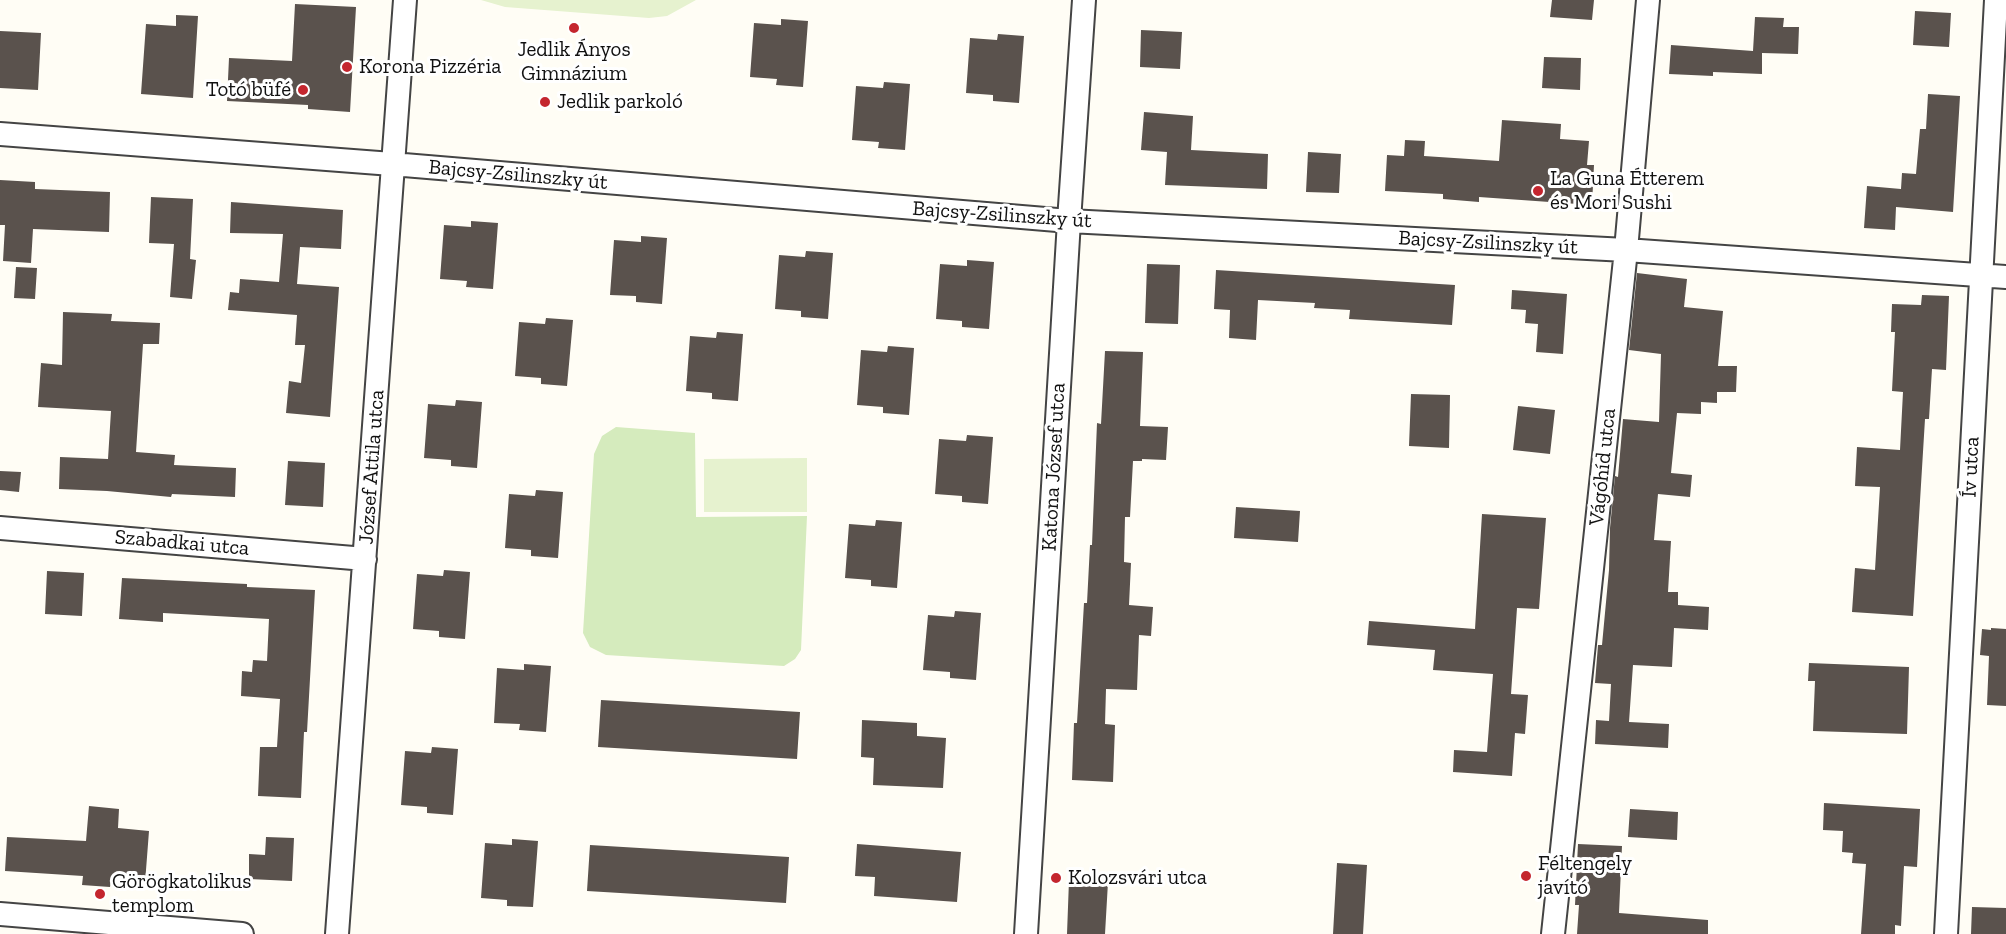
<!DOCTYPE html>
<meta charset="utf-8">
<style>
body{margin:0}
canvas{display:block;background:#fffdf5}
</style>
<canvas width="2006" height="934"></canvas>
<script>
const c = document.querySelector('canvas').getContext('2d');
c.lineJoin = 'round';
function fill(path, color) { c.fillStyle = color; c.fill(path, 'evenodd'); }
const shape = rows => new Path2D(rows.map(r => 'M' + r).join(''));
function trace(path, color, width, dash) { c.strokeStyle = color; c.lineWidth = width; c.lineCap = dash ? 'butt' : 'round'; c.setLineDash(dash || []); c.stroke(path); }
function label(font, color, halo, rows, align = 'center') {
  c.font = font + ' "Zilla Slab",serif'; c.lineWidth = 6; c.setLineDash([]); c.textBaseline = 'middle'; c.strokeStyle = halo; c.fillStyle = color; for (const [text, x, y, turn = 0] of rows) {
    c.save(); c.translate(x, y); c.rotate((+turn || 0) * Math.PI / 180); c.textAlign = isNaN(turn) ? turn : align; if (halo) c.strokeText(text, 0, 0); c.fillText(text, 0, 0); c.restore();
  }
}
fill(shape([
 [616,427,695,433,696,517,807,516,801,650,795,659,784,666,606,655,590,647,583,633,594,454,602,436]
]), '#d5ebbd');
fill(shape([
 [481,0,696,0,667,16,649,18,505,7],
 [807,458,807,512,704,512,704,459]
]), '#e6f2cf');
fill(shape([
 [1552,0,1594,0,1592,20,1550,17],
 [295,4,356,7,350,112,308,109,308,105,227,101,229,58,292,61],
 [1915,11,1951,13,1949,47,1913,45],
 [176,15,198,16,193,98,141,94,146,24,176,26],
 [1755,17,1784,18,1783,27,1799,27,1798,54,1762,53,1762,74,1713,72,1713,76,1669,74,1671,45,1753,51],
 [781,19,808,21,803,87,776,85,777,79,750,77,754,23,781,25],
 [1141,30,1182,32,1180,69,1140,67],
 [0,31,41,33,38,90,0,88],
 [998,34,1024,36,1019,103,993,101,993,95,966,93,970,38,997,40],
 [1544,57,1581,58,1580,90,1542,88],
 [884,82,910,84,905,150,878,148,879,142,852,140,856,86,883,88],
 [1928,94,1960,96,1953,212,1896,207,1895,230,1864,228,1867,186,1901,189,1902,173,1916,174,1920,129,1926,129],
 [1144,112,1193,116,1191,150,1268,154,1267,189,1165,185,1167,152,1141,150],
 [1502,120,1561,124,1560,139,1589,141,1587,165,1594,165,1592,205,1479,197,1479,202,1443,199,1443,194,1385,191,1387,155,1404,156,1405,140,1425,141,1424,156,1499,161],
 [1308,152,1341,154,1339,193,1306,192],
 [0,180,35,182,35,189,110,192,109,232,33,229,31,263,3,261,5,225,0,225],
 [151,197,193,199,190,259,196,260,192,299,170,297,174,244,149,243],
 [231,202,343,210,341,249,300,247,297,284,339,287,330,417,286,413,289,381,301,383,305,345,295,345,297,315,228,310,230,292,239,293,240,279,279,282,283,234,230,233],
 [471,221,498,223,493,289,466,287,467,281,440,279,444,225,471,227],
 [641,236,667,238,662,304,636,302,636,296,610,295,614,240,641,242],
 [806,251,833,253,828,319,801,317,801,311,775,309,779,255,805,257],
 [967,260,994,262,989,329,962,327,962,321,936,319,940,264,967,266],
 [1147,264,1180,265,1178,324,1145,323],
 [16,267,37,268,35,299,14,298],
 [1216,270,1455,285,1452,325,1349,319,1350,310,1314,308,1315,303,1258,300,1256,340,1229,338,1230,310,1214,309],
 [1637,273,1687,279,1684,307,1723,311,1718,366,1737,366,1736,392,1717,392,1717,403,1701,402,1701,414,1677,413,1671,473,1692,475,1690,497,1658,494,1654,540,1671,541,1668,592,1678,592,1678,605,1709,607,1708,630,1674,628,1672,667,1633,665,1629,722,1669,724,1668,748,1595,744,1596,720,1609,721,1611,684,1595,683,1598,645,1602,645,1609,570,1610,528,1615,476,1618,477,1623,419,1659,422,1661,354,1629,350],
 [1512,290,1567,294,1563,354,1536,352,1538,324,1525,323,1526,310,1511,309],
 [1922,295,1949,296,1946,370,1932,369,1929,419,1925,419,1913,616,1852,612,1855,568,1875,570,1880,487,1855,486,1857,447,1900,450,1903,392,1892,391,1895,332,1891,332,1892,304,1921,305],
 [63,312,112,314,111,321,160,323,159,344,143,344,136,452,175,455,174,465,236,468,235,497,172,494,171,497,107,491,59,489,60,457,108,459,111,411,38,407,41,363,62,365],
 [546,318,573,320,567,386,541,384,541,378,515,376,519,322,545,324],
 [717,332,743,334,738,401,712,399,712,393,686,391,690,336,716,338],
 [888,346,914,348,909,415,883,413,883,407,857,405,861,350,887,352],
 [1105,351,1143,352,1140,426,1168,427,1166,460,1142,459,1142,461,1133,461,1130,517,1125,517,1124,562,1131,563,1129,605,1153,607,1151,636,1139,635,1137,690,1106,689,1105,724,1115,725,1113,782,1072,780,1074,723,1077,723,1084,603,1087,603,1090,545,1092,545,1097,423,1101,424],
 [1411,394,1450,395,1449,448,1409,446],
 [456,400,482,402,477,468,451,466,451,460,424,458,428,404,455,406],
 [1518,406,1555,410,1550,454,1513,450],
 [967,435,993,437,988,504,962,502,962,496,935,494,939,439,966,441],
 [288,461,325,463,323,507,285,505],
 [0,471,21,472,19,492,0,490],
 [536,490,563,492,558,558,531,556,531,550,505,548,509,494,535,496],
 [1236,507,1300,511,1298,542,1234,538],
 [1482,514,1546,518,1539,609,1517,608,1511,694,1528,695,1525,734,1515,733,1512,776,1453,772,1454,750,1487,752,1493,674,1433,670,1435,650,1367,645,1369,621,1475,629],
 [876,520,902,522,897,588,871,586,871,580,845,578,849,524,875,526],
 [444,570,470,572,465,639,439,637,439,631,413,629,417,574,443,576],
 [47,571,84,573,82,616,45,614],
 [122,578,247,584,247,587,315,590,307,732,304,732,301,798,258,796,260,747,277,747,280,699,241,696,242,671,252,672,253,660,267,661,269,619,163,613,163,622,119,619],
 [955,611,981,613,976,680,950,678,950,672,923,670,928,615,954,617],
 [1991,628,2006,629,2006,706,1987,705,1989,656,1980,655,1982,629,1991,630],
 [1809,663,1909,667,1907,734,1813,731,1815,681,1808,681],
 [524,664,551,666,546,732,519,730,520,724,494,723,497,668,524,670],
 [601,700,800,712,797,759,598,747],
 [862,720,917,723,917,736,946,738,943,788,873,785,874,758,861,757],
 [432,747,458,749,453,815,427,813,427,807,401,805,405,751,431,753],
 [1824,803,1920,809,1917,867,1904,866,1901,926,1895,925,1895,934,1861,934,1866,864,1852,863,1853,853,1842,852,1843,831,1823,830],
 [89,806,119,809,118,828,149,831,145,883,111,881,110,887,82,885,83,876,5,871,7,837,86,841],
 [1630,809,1678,812,1677,840,1628,837],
 [266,837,294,838,292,881,249,879,249,854,265,855],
 [512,839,538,841,533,907,507,906,507,900,481,898,485,843,512,845],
 [857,844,961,852,957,902,874,896,875,877,855,876],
 [1578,844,1622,846,1619,913,1708,920,1708,934,1577,934,1579,905,1575,905],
 [590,845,789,857,786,903,587,891],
 [1337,863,1367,865,1363,934,1333,934],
 [1069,880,1108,882,1105,934,1067,934],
 [1972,907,2006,908,2006,934,1971,934]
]), '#5a524d');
const minor = shape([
 [0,134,392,164,1069,221,1626,250,2006,277],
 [0,528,365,559],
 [0,914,242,934],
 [337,934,405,0],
 [1026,934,1069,221,1084,0],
 [1553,934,1626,250,1648,0],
 [1946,934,1996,0]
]);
trace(minor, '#444', 26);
trace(minor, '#fff', 22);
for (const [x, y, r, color] of [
 [574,28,6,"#c4262e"],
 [347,67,6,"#c4262e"],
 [303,90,6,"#c4262e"],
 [545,102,6,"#c4262e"],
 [1538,191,6,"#c4262e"],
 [1526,876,6,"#c4262e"],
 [1056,878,6,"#c4262e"],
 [100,894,6,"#c4262e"]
]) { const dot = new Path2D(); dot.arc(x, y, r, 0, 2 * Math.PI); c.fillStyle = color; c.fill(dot); trace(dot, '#fff', 2); }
label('21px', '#111', '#fff', [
 ["Jedlik Ányos",574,50,"center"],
 ["Gimnázium",574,74,"center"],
 ["Korona Pizzéria",359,67],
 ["Totó büfé",291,90,"right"],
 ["Jedlik parkoló",557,102],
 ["La Guna Étterem",1550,179],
 ["és Mori Sushi",1550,203],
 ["Féltengely",1538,864],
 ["javító",1538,888],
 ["Kolozsvári utca",1068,878],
 ["Görögkatolikus",112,882],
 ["templom",112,906]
], 'left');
label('21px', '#111', '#fff', [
 ["Bajcsy-Zsilinszky út",518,175,5],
 ["Bajcsy-Zsilinszky út",1002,215,4],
 ["Bajcsy-Zsilinszky út",1488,243,3],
 ["József Attila utca",372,467,-86],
 ["Katona József utca",1054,467,-87],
 ["Vágóhíd utca",1603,467,-84],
 ["Ív utca",1971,467,-87],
 ["Szabadkai utca",182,543,5]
]);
</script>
